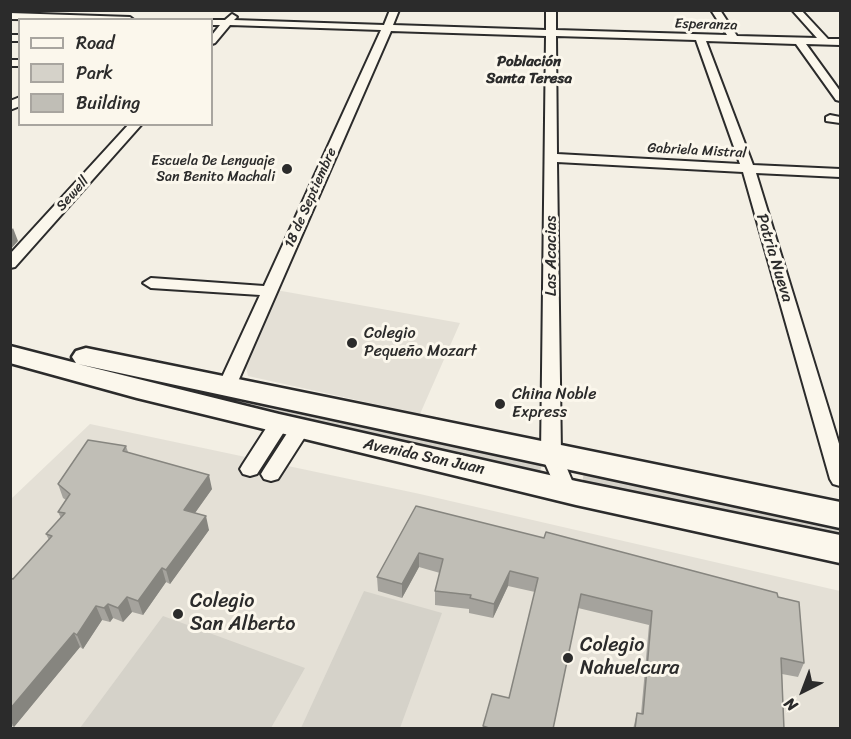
<!DOCTYPE html>
<meta charset="utf-8">
<style>
body{margin:0}
#map{position:relative;width:851px;height:739px;overflow:hidden;background:#f3efe4;font-family:Sriracha,sans-serif}
canvas{display:block}
.frame{position:absolute;inset:0;border:12px solid #2b2b2b;pointer-events:none}
.legend{position:absolute;left:18px;top:18px;width:195px;height:108px;box-sizing:border-box;background:#fbf7ec;border:2px solid #a8a59f;margin:0;padding:8px 10px;list-style:none;font-size:18px;color:#2b2b2b}
.legend li{display:flex;align-items:center;gap:12px;height:30px}
.legend b{width:30px;border:2px solid #a8a59f}
.north{position:absolute;left:773px;top:661px;width:60px;height:60px;-webkit-text-stroke:4px #fbf7ec;paint-order:stroke;rotate:222deg;font-size:16px;font-weight:700;line-height:24px;text-align:center;color:#2b2b2b}
.north::after{content:'';display:block;margin:auto;width:21px;height:27px;background:#2b2b2b;clip-path:polygon(50% 0,100% 100%,50% 72%,0 100%)}
</style>
<div id="map">
<canvas width="851" height="739"></canvas>
<div class="frame"></div>
<ul class="legend">
<li><b style="height:8px;background:#fbf7ec"></b>Road</li>
<li><b style="height:16px;background:#d5d2c9"></b>Park</li>
<li><b style="height:16px;background:#c0beb6"></b>Building</li>
</ul>
<div class="north">N</div>
</div>
<script>
const c = document.querySelector('canvas').getContext('2d');
c.lineJoin = 'round';
function fill(path, color) { c.fillStyle = color; c.fill(path, 'evenodd'); }
const shape = rows => new Path2D(rows.map(r => 'M' + r).join(''));
function trace(path, color, width, dash) { c.strokeStyle = color; c.lineWidth = width; c.lineCap = dash ? 'butt' : 'round'; c.setLineDash(dash || []); c.stroke(path); }
function label(font, color, halo, rows, align = 'center') {
  c.font = font + ' Sriracha,sans-serif'; c.lineWidth = 6; c.setLineDash([]); c.textBaseline = 'middle'; c.strokeStyle = halo; c.fillStyle = color; for (const [text, x, y, turn = 0] of rows) {
    c.save(); c.translate(x, y); c.rotate((+turn || 0) * Math.PI / 180); c.textAlign = isNaN(turn) ? turn : align; if (halo) c.strokeText(text, 0, 0); c.fillText(text, 0, 0); c.restore();
  }
}
fill(shape([
 [276,290,460,323,420,414,248,376,245,363],
 [90,424,420,494,840,591,840,728,11,728,11,499]
]), '#e4e0d6');
fill(shape([
 [181,385,543,462,539,474,172,390],
 [584,471,840,523,840,539,582,485],
 [364,591,442,613,400,728,301,728],
 [163,616,305,668,271,728,80,728]
]), '#d5d2c9');
const minor = shape([
 [390,10,399,10,393,25,546,30,546,10,556,10,556,30,727,35,711,10,720,10,737,36,817,38,792,10,801,10,828,39,840,39,840,45,806,44,840,91,840,101,836,100,796,44,706,41,753,165,840,169,840,177,756,173,840,447,840,486,833,484,830,479,743,172,557,162,561,454,573,483,583,488,587,493,583,498,576,501,558,493,541,454,546,36,391,31,236,386,234,390,220,390,218,386,260,295,151,288,143,283,151,278,264,286,381,30,230,25,215,43,212,44,212,35,220,25,212,25,211,20,225,20,232,14,237,17,234,20,384,25,390,10],
 [556,36,696,40,740,164,557,154,556,36],
 [10,13,130,17,134,20,10,19,10,13],
 [10,35,20,35,20,41,10,41,10,35],
 [10,60,20,60,20,66,10,66,10,60],
 [20,97,20,106,10,110,10,101,20,97],
 [830,115,840,117,840,123,826,121,826,117,830,115],
 [129,124,142,124,15,267,10,268,10,254,129,124],
 [279,417,286,419,289,424,257,474,250,476,243,474,240,469,243,464,272,419,279,417],
 [300,422,307,424,310,429,278,479,271,481,264,479,261,474,264,469,293,424,300,422]
]);
const primary = shape([
 [10,346,76,363,72,357,76,351,86,348,840,502,840,528,78,364,279,414,576,481,840,535,840,563,576,505,137,398,10,363,10,346]
]);
trace(minor, '#2b2b2b', 4);
trace(primary, '#2b2b2b', 5);
fill(minor, '#fbf7ec');
fill(primary, '#fbf7ec');
fill(shape([
 [126,446,128,452,212,489,195,513,209,530,170,584,166,582,143,615,132,612,123,622,113,618,110,622,102,620,83,649,80,647,14,727,10,725,10,578,13,579,49,540,46,534,61,518,58,512,66,500,63,498,58,484],
 [416,506,778,597,804,663,798,677,782,674,784,729,633,729,637,713,641,714,649,625,578,608,553,729,483,729,483,726,509,698,535,592,508,586,493,618,469,613,469,609,435,605,435,591,440,573,419,567,402,598,378,591,377,577]
]), '#a5a39d');
fill(shape([
 [13,228,18,241,10,250,10,232],
 [209,475,212,489,187,524,184,510],
 [206,516,209,530,170,584,166,570],
 [419,553,419,567,402,598,402,584],
 [162,568,166,582,143,615,138,601],
 [510,571,508,586,493,618,494,604],
 [127,597,132,612,123,622,118,608],
 [108,604,113,618,110,622,104,608],
 [96,606,102,620,83,649,77,635],
 [74,633,80,647,14,727,10,720,10,709]
]), '#86857f');
const building = shape([
 [88,440,126,446,123,451,209,475,184,510,206,516,166,570,162,568,138,601,127,597,118,608,108,604,104,608,96,606,77,635,74,633,10,709,10,578,13,579,52,536,46,534,65,513,58,512,70,494,58,484,88,440],
 [416,506,544,538,546,532,777,593,778,597,799,602,804,663,781,658,784,729,635,729,637,713,643,714,652,611,581,594,553,729,492,729,483,726,492,694,509,698,538,578,510,571,494,604,470,598,471,595,435,591,443,559,419,553,402,584,377,577,416,506]
]);
fill(building, '#c0beb6');
trace(building, '#86857f', 1.5);
for (const [x, y, r, color] of [
 [287,169,6,"#2b2b2b"],
 [352,343,6,"#2b2b2b"],
 [500,404,6,"#2b2b2b"],
 [178,614,6,"#2b2b2b"],
 [568,658,6,"#2b2b2b"]
]) { const dot = new Path2D(); dot.arc(x, y, r, 0, 2 * Math.PI); c.fillStyle = color; c.fill(dot); trace(dot, '#fbf7ec', 2); }
label('14px', '#2b2b2b', '#fbf7ec', [
 ["Esperanza",706,25,2],
 ["Gabriela Mistral",697,151,3],
 ["Sewell",73,194,-48],
 ["18 de Septiembre",311,198,-66]
]);
label('14px', '#2b2b2b', '#fbf7ec', [
 ["Escuela De Lenguaje",275,161],
 ["San Benito Machali",275,177]
], 'right');
label('bold 15px', '#2b2b2b', '#fbf7ec', [
 ["Población",529,62],
 ["Santa Teresa",529,79]
]);
label('16px', '#2b2b2b', '#fbf7ec', [
 ["Las Acacias",552,256,-90],
 ["Patria Nueva",774,258,73],
 ["Avenida San Juan",424,457,12]
]);
label('16px', '#2b2b2b', '#fbf7ec', [
 ["Colegio",364,334],
 ["Pequeño Mozart",364,352],
 ["China Noble",512,395],
 ["Express",512,413]
], 'left');
label('20px', '#2b2b2b', '#fbf7ec', [
 ["Colegio",190,602],
 ["San Alberto",190,625],
 ["Colegio",580,646],
 ["Nahuelcura",580,669]
], 'left');
</script>
